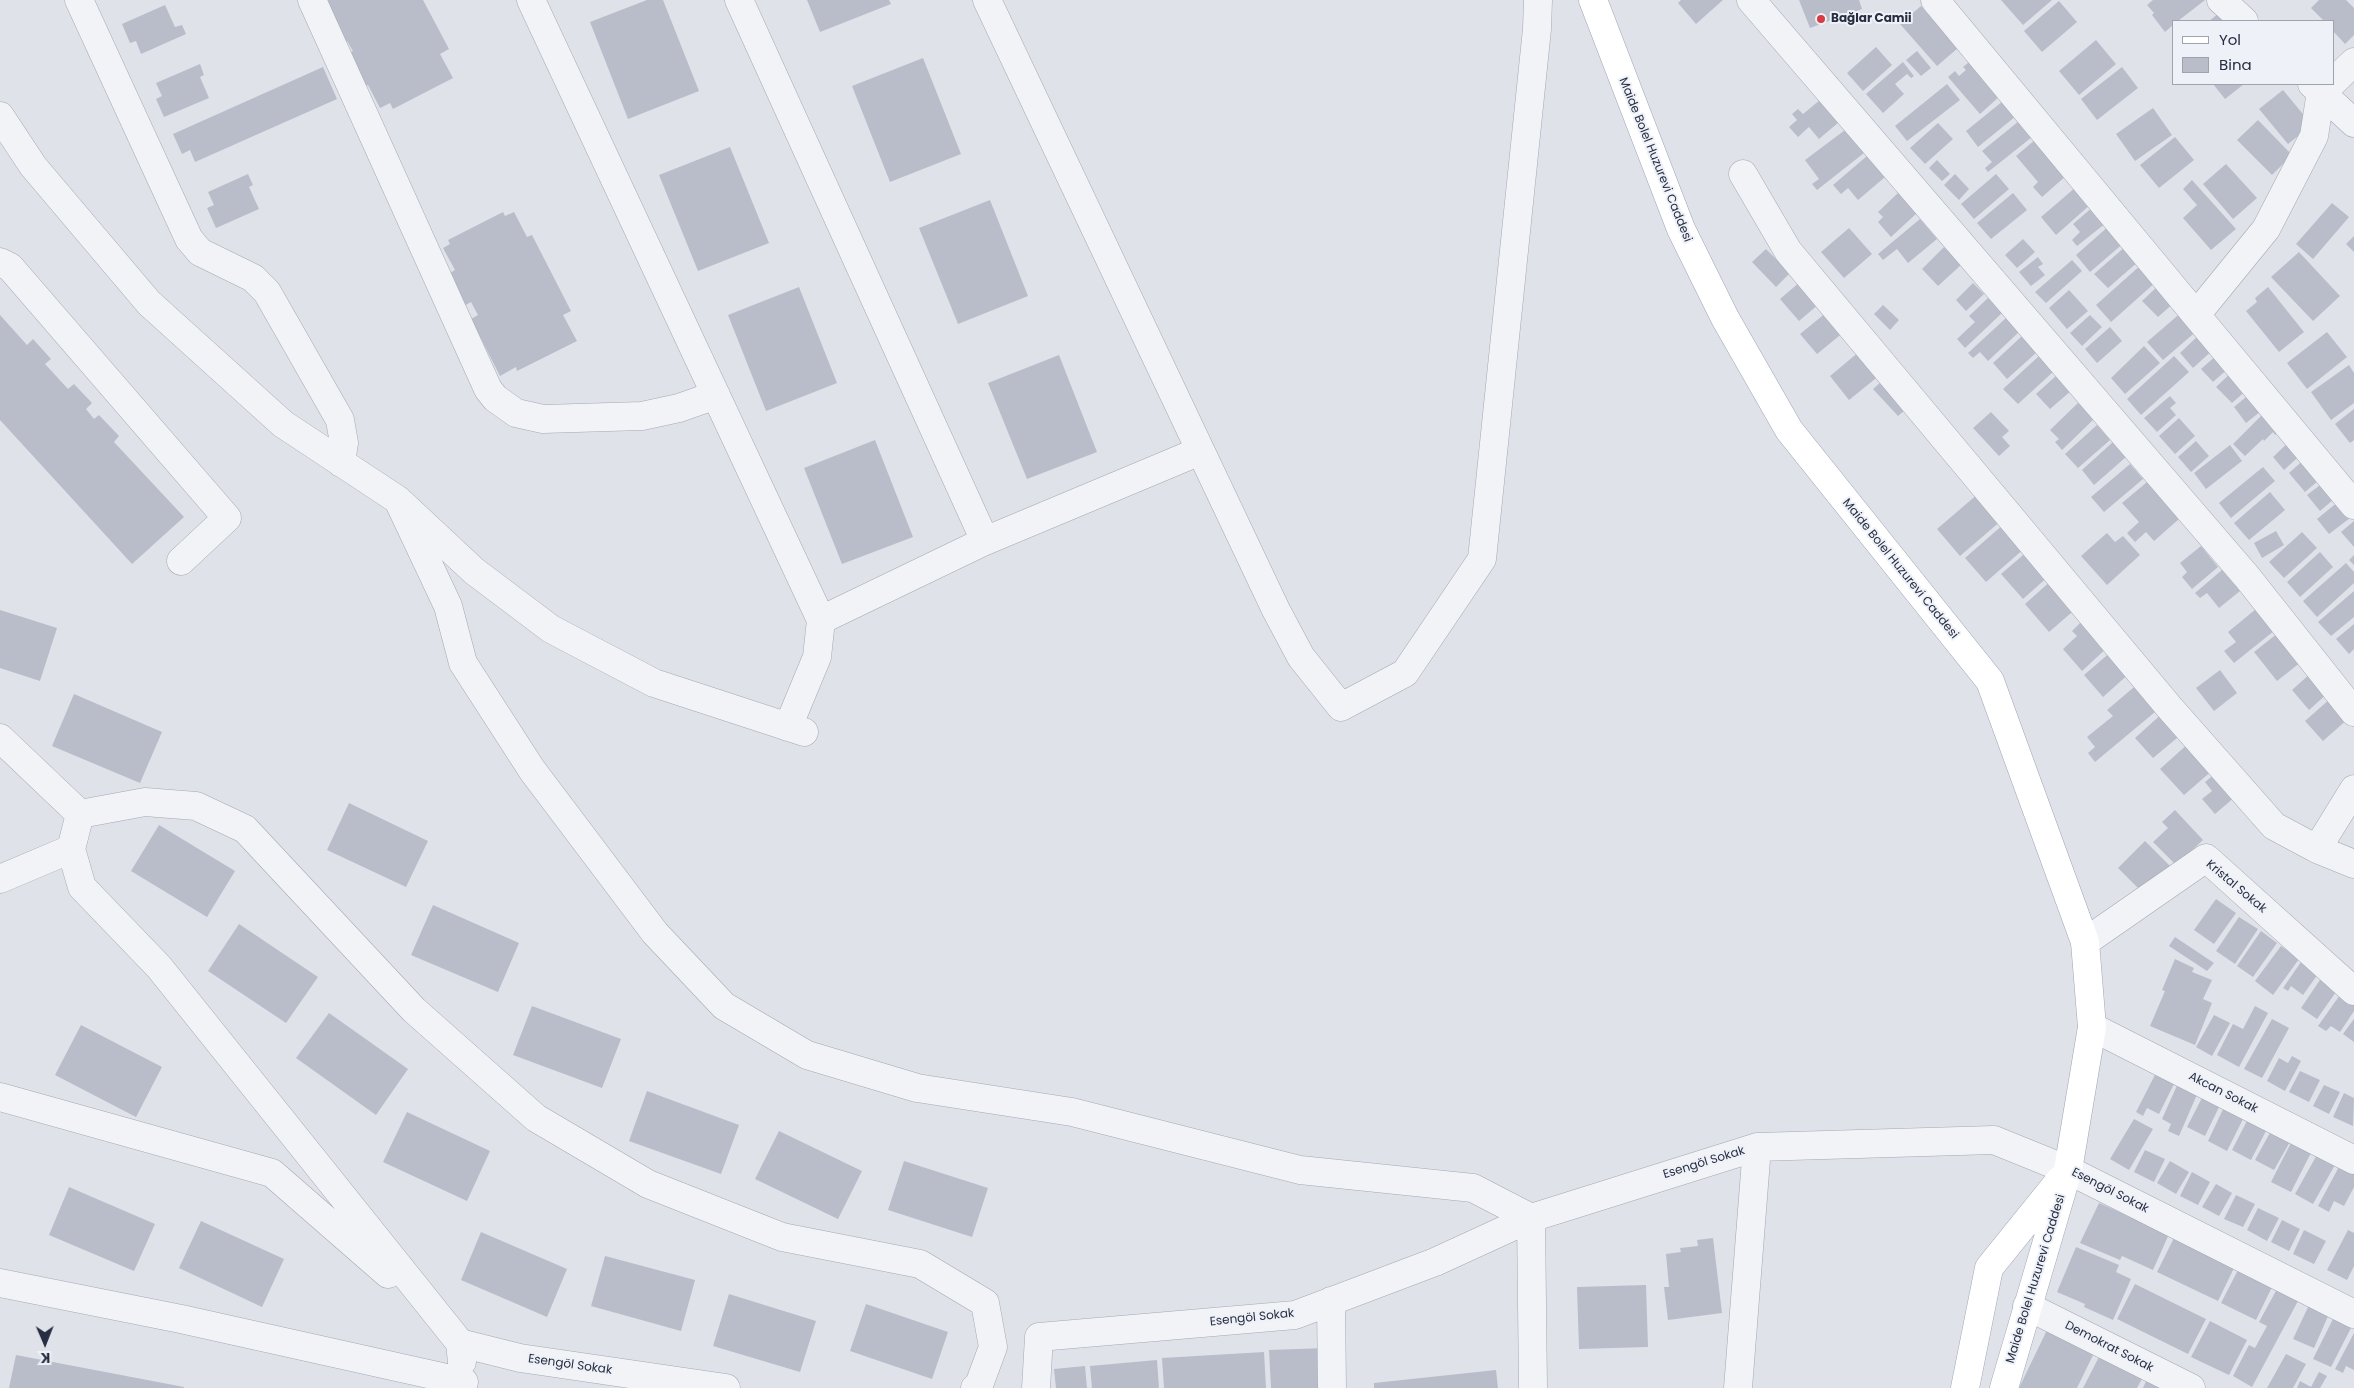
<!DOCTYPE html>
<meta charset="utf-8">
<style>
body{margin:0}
#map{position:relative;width:2354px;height:1388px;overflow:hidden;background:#dfe2e9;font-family:Poppins,sans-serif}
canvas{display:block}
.legend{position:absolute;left:2172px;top:20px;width:162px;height:65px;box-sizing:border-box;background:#eef1f7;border:1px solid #9ea3ae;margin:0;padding:6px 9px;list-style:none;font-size:15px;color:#272e41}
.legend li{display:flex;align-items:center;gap:10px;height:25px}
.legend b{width:25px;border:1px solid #9ea3ae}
.north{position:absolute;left:20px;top:1318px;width:50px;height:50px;-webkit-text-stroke:4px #eef1f7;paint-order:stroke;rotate:179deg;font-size:14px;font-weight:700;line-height:20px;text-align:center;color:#272e41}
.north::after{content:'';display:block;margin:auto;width:18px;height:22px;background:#272e41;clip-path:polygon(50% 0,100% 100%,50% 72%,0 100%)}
</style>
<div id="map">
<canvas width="2354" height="1388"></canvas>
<ul class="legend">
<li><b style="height:6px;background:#fff"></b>Yol</li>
<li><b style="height:14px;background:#b9bdc9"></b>Bina</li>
</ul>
<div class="north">K</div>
</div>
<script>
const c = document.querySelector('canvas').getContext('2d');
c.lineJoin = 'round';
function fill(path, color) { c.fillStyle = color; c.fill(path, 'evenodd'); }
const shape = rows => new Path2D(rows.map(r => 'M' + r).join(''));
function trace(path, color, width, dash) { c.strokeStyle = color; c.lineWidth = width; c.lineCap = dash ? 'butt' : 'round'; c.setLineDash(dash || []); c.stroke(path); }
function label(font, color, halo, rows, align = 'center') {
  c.font = font + ' Poppins,sans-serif'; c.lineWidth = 4; c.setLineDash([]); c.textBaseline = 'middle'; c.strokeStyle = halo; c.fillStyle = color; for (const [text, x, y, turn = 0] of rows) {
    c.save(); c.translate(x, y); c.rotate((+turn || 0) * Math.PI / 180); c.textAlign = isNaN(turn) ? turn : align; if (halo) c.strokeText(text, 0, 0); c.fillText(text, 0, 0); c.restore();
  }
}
fill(shape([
 [327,0,423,0,449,49,440,54,453,78,393,109,390,103,380,108,368,85,361,88,344,56,353,51,347,41,341,44,323,10,330,6],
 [647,0,663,0,699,91,628,119,590,22],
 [807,0,889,0,891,4,820,32],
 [1681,0,1723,0,1696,24,1678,3],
 [1799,0,1859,0,1862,9,1810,28],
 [2001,0,2052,0,2023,25],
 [2153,0,2205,0,2178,21,2173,21,2173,25,2165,32,2152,15,2154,13,2147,5],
 [2319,0,2346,0,2354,8,2354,35,2345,44,2333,31,2333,21,2324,21,2311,8],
 [2059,1,2077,22,2042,52,2024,31],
 [165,5,175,27,182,25,186,34,141,54,136,41,130,43,122,24],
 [1921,6,1958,48,1937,66,1900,24],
 [2218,14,2223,21,2209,21],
 [2096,40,2116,64,2079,95,2059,71],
 [1876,47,1892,65,1863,91,1847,73],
 [1917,51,1931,68,1921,76,1906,60],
 [923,58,961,154,890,182,852,86],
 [1903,62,1914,76,1911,78,1907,74,1895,84,1904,94,1883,113,1866,94],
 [1969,62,2000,96,1980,114,1948,77,1955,71,1959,76,1966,70,1963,67],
 [200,64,204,75,200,77,209,98,164,117,156,99,162,96,156,83],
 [323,67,337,99,195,162,190,150,182,154,173,134],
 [2122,67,2138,88,2097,120,2081,99],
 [1947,84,1960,100,1907,141,1895,126],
 [2213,84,2244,84,2225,99],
 [2283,90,2312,125,2288,144,2259,109],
 [1820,100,1839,122,1819,139,1809,127,1798,137,1789,127,1797,120,1792,114,1798,109,1803,114],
 [2003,101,2016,116,1978,147,1966,131],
 [2153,108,2172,135,2135,161,2116,134],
 [2258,120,2292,155,2272,175,2237,140],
 [2019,121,2032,137,1988,172,1985,168,1992,162,1982,151],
 [1938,123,1953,139,1925,164,1910,148],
 [1845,130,1864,153,1817,190,1812,184,1819,179,1805,160],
 [2175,137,2194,160,2159,188,2140,165],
 [2036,139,2067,175,2042,197,2033,187,2038,182,2016,156],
 [730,147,769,243,698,271,659,175],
 [1867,156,1885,177,1858,200,1848,188,1841,194,1833,185],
 [1937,160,1950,174,1942,181,1929,168],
 [2226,164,2257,198,2233,219,2203,184],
 [248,174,253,185,249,187,259,209,216,228,207,208,214,205,208,192],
 [1955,174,1969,189,1959,200,1944,185],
 [1996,174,2009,189,1974,219,1961,204],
 [2192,180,2236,229,2211,250,2183,218,2197,205,2183,189],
 [2076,187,2091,204,2056,235,2041,217],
 [1898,193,1917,213,1891,237,1878,222,1883,217,1878,212],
 [2013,193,2027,210,1991,239,1977,223],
 [990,200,1028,296,958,324,919,228],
 [2332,203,2349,217,2313,259,2296,244],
 [2093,207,2106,223,2077,246,2072,240,2080,232,2073,224],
 [503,212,505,216,514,212,527,237,532,235,571,311,563,315,577,341,517,371,516,367,500,376,471,319,478,315,471,302,464,306,448,274,455,270,443,248,450,244,448,240],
 [1920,219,1937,239,1908,263,1897,249,1883,260,1878,254],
 [2110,225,2125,242,2090,272,2076,255],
 [1849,228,1872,254,1844,278,1821,252],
 [2354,236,2354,252,2346,244],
 [2023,239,2035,252,2017,268,2005,255],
 [2126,246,2139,261,2108,288,2094,274],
 [1944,247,1961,265,1938,286,1922,269],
 [1766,249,1790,273,1776,287,1752,262],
 [2299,252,2340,296,2313,321,2271,277],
 [2038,257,2043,264,2038,267,2045,275,2031,286,2019,272],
 [2072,260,2082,271,2046,303,2035,292],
 [2142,264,2157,281,2111,322,2096,305],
 [1800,282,1819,304,1799,321,1780,299],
 [1973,283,1984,294,1966,311,1956,300],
 [2160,284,2176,301,2158,317,2142,301],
 [799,287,837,383,766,411,728,315],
 [2268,287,2304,332,2279,352,2246,311,2257,302,2255,298],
 [2069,290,2088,311,2067,329,2049,308],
 [1988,298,2002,313,1965,348,1957,339,1975,322,1969,316],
 [1883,305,1899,320,1890,330,1874,314],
 [2183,311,2199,329,2163,360,2147,342],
 [1827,312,1844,332,1817,354,1800,334],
 [0,315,27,345,33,339,51,359,45,364,68,389,74,384,92,403,86,409,94,419,99,415,119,436,114,442,184,517,132,564,0,420],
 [2090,315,2102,327,2082,346,2070,333],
 [2006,318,2019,332,1988,361,1980,352,1973,358,1968,353],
 [2110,327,2122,341,2097,363,2085,349],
 [2327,332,2347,357,2307,389,2287,363],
 [2201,333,2215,348,2193,368,2180,353],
 [2022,336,2037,352,2007,379,1993,363],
 [2144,346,2160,363,2125,394,2111,378],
 [1860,351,1880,375,1849,400,1830,376],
 [2219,353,2231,366,2213,382,2201,369],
 [1059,355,1097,452,1027,479,988,383],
 [2039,356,2053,372,2018,404,2003,389],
 [2174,356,2189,372,2141,415,2127,399],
 [2349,365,2354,373,2354,403,2331,420,2311,392],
 [2234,370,2250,387,2232,403,2216,387],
 [2057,375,2072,390,2050,409,2036,394],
 [1881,382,1906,409,1898,416,1873,389],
 [2252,392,2265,408,2246,423,2234,407],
 [2170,396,2176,403,2170,408,2176,415,2157,432,2144,418],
 [2078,403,2094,419,2062,450,2055,442,2059,439,2050,430],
 [2354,409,2354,440,2350,443,2335,424],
 [2267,410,2284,426,2275,435,2273,432,2264,441,2263,439,2245,456,2233,444],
 [1991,412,2009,431,2002,437,2010,446,1999,456,1973,428],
 [2179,418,2195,436,2175,454,2159,436],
 [2097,425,2110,440,2078,468,2065,454],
 [2293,438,2305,451,2284,470,2273,457],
 [875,440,913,537,842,564,804,468],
 [2196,441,2209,456,2191,472,2178,457],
 [2113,442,2126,457,2094,485,2082,470],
 [2230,445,2242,461,2206,489,2194,473],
 [2308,456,2325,475,2305,492,2289,473],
 [2130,464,2143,479,2104,512,2091,497],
 [2263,467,2275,481,2231,518,2219,503],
 [2328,479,2340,494,2320,511,2307,495],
 [2147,482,2179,519,2154,541,2146,532,2135,542,2127,533,2139,522,2122,503],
 [2270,492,2285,510,2249,540,2234,523],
 [1979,493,2002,520,1960,556,1937,529],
 [2344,497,2354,515,2329,534,2317,519],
 [2354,521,2354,547,2341,532],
 [2005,523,2026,547,1986,582,1965,558],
 [2276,531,2284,545,2262,558,2254,543],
 [2302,532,2317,548,2284,578,2269,562],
 [2107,533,2115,542,2123,536,2140,555,2107,585,2081,556],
 [2201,546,2218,567,2192,589,2182,577,2187,572,2180,563],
 [2029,550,2050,575,2023,599,2001,574],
 [2320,552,2333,567,2300,597,2287,582],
 [2354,555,2354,565,2349,560],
 [2346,563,2354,572,2354,583,2317,617,2303,601],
 [2222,570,2240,591,2219,608,2207,593,2200,598,2195,593],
 [2053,579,2078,607,2049,632,2025,604],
 [2354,591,2354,617,2331,636,2318,622],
 [2256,609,2274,631,2234,663,2224,651,2236,642,2228,632],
 [0,610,57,628,40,681,0,668],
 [2085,618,2110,645,2082,671,2063,649,2077,636,2072,631],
 [2354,624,2354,649,2349,654,2336,639],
 [2278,633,2301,662,2277,681,2254,652],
 [2112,651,2131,672,2103,697,2084,675],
 [2220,670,2237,693,2214,711,2196,688],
 [2311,673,2328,693,2309,710,2292,690],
 [2140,682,2161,707,2095,762,2088,753,2095,747,2087,737,2113,716,2107,710],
 [74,694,162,732,140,783,52,746],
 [2331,698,2349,718,2323,741,2305,721],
 [2165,711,2183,733,2153,758,2135,738],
 [2190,742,2214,769,2184,795,2160,769],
 [2216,773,2236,796,2215,814,2202,799,2212,791,2205,782],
 [349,803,428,841,406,887,327,850],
 [2175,810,2203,840,2176,865,2153,842,2168,828,2162,822],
 [159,825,235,871,207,917,131,871],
 [2145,841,2170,866,2143,893,2118,868],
 [2216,899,2236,913,2214,944,2194,930],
 [433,905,519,943,498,992,411,955],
 [2239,917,2258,929,2235,964,2216,951],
 [239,924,318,977,286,1023,208,971],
 [2261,931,2277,943,2253,977,2237,966],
 [2175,937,2214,963,2207,971,2169,946],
 [2281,946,2299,959,2273,995,2255,981],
 [2175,959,2194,968,2192,972,2212,980,2203,999,2212,1003,2195,1045,2150,1026,2165,991,2162,990],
 [2301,962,2318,974,2303,995,2291,986,2288,991,2283,988],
 [2322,977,2338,989,2317,1019,2301,1008],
 [2342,992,2354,1000,2354,1011,2340,1032,2331,1026,2326,1031,2318,1026],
 [532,1006,621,1039,602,1088,513,1055],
 [2255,1006,2268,1013,2239,1067,2217,1055,2233,1024,2243,1029],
 [329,1013,408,1069,376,1115,296,1058],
 [2214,1015,2230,1023,2212,1056,2196,1047],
 [2272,1019,2289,1028,2262,1078,2244,1069],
 [2354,1019,2354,1042,2343,1034],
 [81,1025,162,1067,136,1117,55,1075],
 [2292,1056,2301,1061,2285,1091,2267,1081,2279,1058,2288,1063],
 [2157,1071,2176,1080,2159,1114,2147,1108,2143,1116,2136,1112],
 [2300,1071,2320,1080,2309,1102,2289,1092],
 [2179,1081,2199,1090,2179,1136,2168,1131,2171,1124,2162,1119],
 [2324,1085,2340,1092,2329,1114,2313,1106],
 [647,1091,739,1125,721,1174,629,1141],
 [2344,1093,2354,1098,2353,1126,2333,1117],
 [2204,1094,2221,1103,2205,1136,2187,1127],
 [2225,1105,2245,1115,2227,1151,2208,1141],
 [407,1112,490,1151,467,1201,383,1162],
 [2249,1117,2268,1127,2251,1160,2232,1150],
 [2134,1119,2153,1129,2129,1170,2110,1159],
 [2272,1129,2291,1140,2274,1170,2255,1160],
 [779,1131,862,1171,838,1219,755,1179],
 [2293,1139,2313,1149,2291,1192,2271,1182],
 [2145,1150,2165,1159,2154,1182,2134,1172],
 [2318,1153,2336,1163,2313,1204,2295,1194],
 [904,1161,988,1188,972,1237,888,1210],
 [2170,1161,2189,1172,2176,1194,2157,1183],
 [2341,1163,2354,1170,2354,1187,2344,1206,2334,1201,2329,1212,2318,1206],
 [2192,1172,2210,1182,2198,1205,2180,1196],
 [2216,1184,2232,1193,2219,1216,2202,1207],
 [69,1187,155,1224,134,1271,49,1235],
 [2236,1195,2255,1204,2243,1227,2224,1219],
 [2099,1203,2169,1234,2153,1270,2122,1256,2120,1260,2080,1243],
 [2258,1208,2279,1218,2267,1241,2247,1230],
 [2282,1220,2300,1229,2289,1251,2271,1242],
 [201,1221,284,1259,262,1307,179,1268],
 [2304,1230,2326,1241,2314,1264,2293,1254],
 [2348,1230,2354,1233,2354,1266,2347,1280,2327,1270],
 [481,1232,567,1269,547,1317,461,1280],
 [1713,1238,1722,1313,1668,1320,1664,1287,1669,1287,1666,1254,1681,1252,1680,1248,1698,1246,1697,1240],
 [2174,1238,2234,1268,2218,1301,2157,1272],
 [2076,1247,2119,1265,2116,1272,2131,1279,2113,1320,2084,1307,2085,1304,2057,1292],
 [605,1256,695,1280,681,1331,591,1306],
 [2238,1270,2272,1287,2256,1320,2221,1303],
 [2135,1284,2206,1319,2188,1354,2117,1319],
 [1646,1285,1648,1347,1579,1349,1577,1287],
 [2277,1289,2298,1301,2252,1387,2233,1376,2249,1345,2255,1348,2267,1326,2259,1322],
 [729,1294,816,1321,800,1372,713,1346],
 [866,1304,948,1332,932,1379,850,1351],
 [2309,1305,2329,1314,2314,1348,2293,1339],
 [2334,1317,2352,1326,2331,1367,2313,1359],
 [2210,1321,2247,1340,2229,1375,2191,1357],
 [2047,1330,2094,1353,2077,1388,2019,1388],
 [2354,1333,2354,1370,2346,1366,2343,1373,2335,1369],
 [1326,1348,1327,1388,1271,1388,1269,1350],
 [1264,1352,1266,1388,1164,1388,1162,1358],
 [2286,1354,2306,1364,2293,1388,2267,1388],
 [16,1355,184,1387,184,1388,9,1388],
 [2100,1355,2143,1377,2137,1388,2083,1388],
 [1157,1360,1159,1388,1092,1388,1090,1366],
 [1085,1366,1087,1388,1056,1388,1054,1369],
 [1496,1370,1498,1388,1374,1388,1374,1383],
 [2319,1372,2327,1376,2320,1388,2297,1388,2300,1381,2311,1387],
 [2147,1379,2165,1388,2143,1388]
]), '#b9bdc9');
const minor = shape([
 [79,0,189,239,200,252,253,278,267,292,340,420,344,443,341,463],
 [312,0,488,389,495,398,516,413,543,419,642,416,679,408,716,395],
 [531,0,821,620,985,541],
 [739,0,985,541,1200,451],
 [987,0,1276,610,1301,657,1341,707,1405,673,1482,559,1537,29,1538,0],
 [1751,0,2247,577,2354,712],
 [1935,0,2196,315],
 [2221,0,2244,21],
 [2333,82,2354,62],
 [2312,84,2354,123],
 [2330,84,2321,92,2314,136,2266,229,2196,315,2354,505],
 [0,116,33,166,149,303,283,424,398,500,474,571,551,629,654,683,804,732],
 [1743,174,1788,251,2169,707,2274,826,2317,849,2354,864],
 [0,262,10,267,227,518,181,561],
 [398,500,448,606,463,663,532,770,655,933,724,1006,807,1055,917,1088,1072,1112,1300,1170,1473,1188,1531,1218,1533,1388],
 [788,727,817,657,821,620],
 [0,738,80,814],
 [2317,849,2354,789],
 [0,879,71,849],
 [2085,942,2206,858,2354,991],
 [2092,1027,2354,1160],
 [0,1097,272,1173,388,1274],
 [0,1283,181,1319,464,1382],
 [1331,1301,1332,1388],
 [2027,1306,2191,1388],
 [460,1343,159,967,82,887,71,849,80,814,145,802,196,806,245,829,414,1010,536,1118,648,1184,782,1237,920,1264,985,1303,993,1347,979,1385,975,1388],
 [462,1362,460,1343,520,1358,726,1388],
 [1036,1388,1039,1337,1295,1315,1435,1262,1531,1218,1757,1147,1994,1140,2068,1170,2354,1314],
 [1738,1388,1757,1147]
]);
const major = shape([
 [1593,0,1681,229,1725,318,1789,430,1990,681,2085,942,2092,1027,2068,1170,2004,1388],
 [1965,1388,1989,1268,2060,1180]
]);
trace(minor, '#a4a8b3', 29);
trace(major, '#9da5b6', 29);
trace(minor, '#f2f3f7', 28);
trace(major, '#fff', 28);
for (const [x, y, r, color] of [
 [1821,19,5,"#d73b44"]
]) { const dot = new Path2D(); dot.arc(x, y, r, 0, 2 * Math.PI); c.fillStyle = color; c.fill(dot); trace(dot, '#eef1f7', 2); }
label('bold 12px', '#272e41', '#eef1f7', [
 ["Bağlar Camii",1831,19]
], 'left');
label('12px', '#272e41', '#eef1f7', [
 ["Maide Bolel Huzurevi Caddesi",1655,160,68],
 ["Maide Bolel Huzurevi Caddesi",1900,569,51],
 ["Kristal Sokak",2236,887,40],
 ["Akcan Sokak",2223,1093,27],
 ["Esengöl Sokak",1704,1163,-17],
 ["Esengöl Sokak",2110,1191,27],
 ["Maide Bolel Huzurevi Caddesi",2036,1279,-73],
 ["Esengöl Sokak",1252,1318,-6],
 ["Demokrat Sokak",2109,1347,27],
 ["Esengöl Sokak",570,1365,8]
]);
</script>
